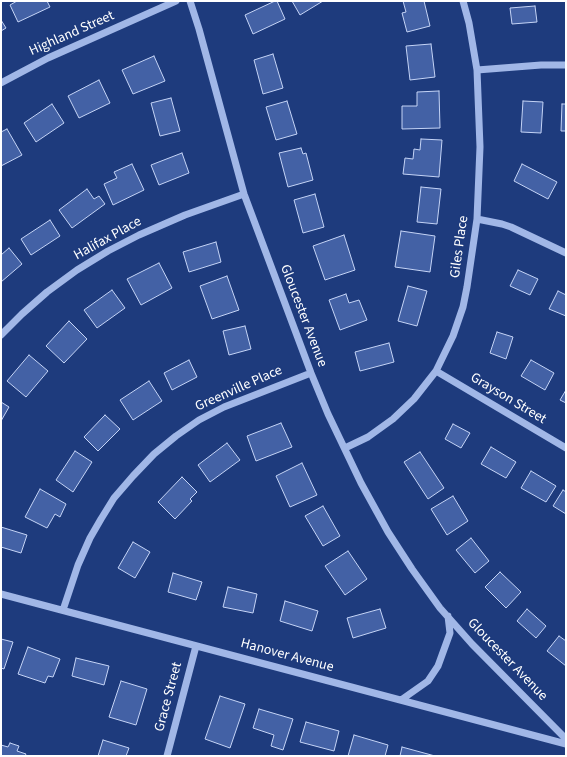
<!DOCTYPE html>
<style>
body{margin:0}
#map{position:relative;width:567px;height:757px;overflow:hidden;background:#1e3b7d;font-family:"Source Sans 3",sans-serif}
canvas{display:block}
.frame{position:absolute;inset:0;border:2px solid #fff;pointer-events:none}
</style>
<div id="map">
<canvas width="567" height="757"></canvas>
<div class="frame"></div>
</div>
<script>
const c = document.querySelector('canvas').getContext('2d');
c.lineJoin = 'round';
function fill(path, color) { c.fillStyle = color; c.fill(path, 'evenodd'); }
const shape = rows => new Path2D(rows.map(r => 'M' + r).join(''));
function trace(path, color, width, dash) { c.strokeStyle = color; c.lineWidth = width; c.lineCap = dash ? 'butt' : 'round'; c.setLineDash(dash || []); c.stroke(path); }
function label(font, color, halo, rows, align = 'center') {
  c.font = font + ' "Source Sans 3",sans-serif'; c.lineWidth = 3; c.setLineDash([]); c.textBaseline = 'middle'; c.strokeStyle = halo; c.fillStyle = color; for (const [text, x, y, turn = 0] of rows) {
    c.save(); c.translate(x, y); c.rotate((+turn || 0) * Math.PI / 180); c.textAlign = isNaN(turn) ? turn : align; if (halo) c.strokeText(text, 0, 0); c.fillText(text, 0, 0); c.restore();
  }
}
const building = shape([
 [17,1,47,1,50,7,18,22,10,5,17,1],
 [275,1,277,1,285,19,253,34,245,15,275,1],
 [292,1,323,1,300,15,292,1],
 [403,1,424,1,430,26,407,32,402,13,406,12,403,1],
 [535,6,537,22,512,24,510,8,535,6],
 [1,20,6,28,1,31,1,20],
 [431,44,435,77,410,80,406,46,431,44],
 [273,54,283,88,263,94,254,60,273,54],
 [154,56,165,81,133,94,122,70,154,56],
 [99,80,110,103,79,118,68,96,99,80],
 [439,91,440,128,402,129,402,106,417,106,417,92,439,91],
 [171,98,180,131,160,136,151,103,171,98],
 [287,101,297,134,276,140,266,107,287,101],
 [523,101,543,102,541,133,521,132,523,101],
 [52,104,64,123,36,142,24,123,52,104],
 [562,104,566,104,566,131,561,131,562,104],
 [7,129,22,155,1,166,1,132,7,129],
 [421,139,442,140,439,177,403,174,405,158,413,159,414,149,420,150,421,139],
 [301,148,303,154,306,153,313,180,288,187,279,153,301,148],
 [182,153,189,173,159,185,151,165,182,153],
 [132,164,144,190,113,205,104,184,117,178,114,172,132,164],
 [522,164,557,182,548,199,514,181,522,164],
 [421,187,441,189,437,224,417,222,421,187],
 [87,189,94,199,99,196,105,204,72,228,59,210,87,189],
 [315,194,324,227,303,233,294,200,315,194],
 [50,220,60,236,31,255,21,239,50,220],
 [401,231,435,236,430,272,395,267,401,231],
 [344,235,355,270,325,280,313,246,344,235],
 [216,242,221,262,189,272,183,252,216,242],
 [9,248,22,264,1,282,1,255,9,248],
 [159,263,172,288,141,305,127,279,159,263],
 [518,270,538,279,530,295,510,286,518,270],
 [227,276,239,310,212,319,200,286,227,276],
 [408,286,427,291,417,326,398,321,408,286],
 [112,290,125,308,97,328,84,310,112,290],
 [558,291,566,295,566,316,549,309,558,291],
 [346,294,349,303,359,300,367,320,340,330,329,300,346,294],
 [69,321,87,339,64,363,46,346,69,321],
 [245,326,251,349,229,355,223,331,245,326],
 [497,332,513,337,506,359,490,353,497,332],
 [389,343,394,362,360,371,355,352,389,343],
 [29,355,48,371,26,397,7,381,29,355],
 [189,360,197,377,172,390,164,373,189,360],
 [531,360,554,373,545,390,521,376,531,360],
 [149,381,162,401,133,420,120,400,149,381],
 [566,390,566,403,560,400,566,390],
 [1,402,9,407,1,421,1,402],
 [105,415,120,429,98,451,84,437,105,415],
 [281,423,292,447,256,461,247,436,281,423],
 [453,424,470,433,461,448,445,439,453,424],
 [227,443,240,460,210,482,198,465,227,443],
 [491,447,516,462,506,478,481,464,491,447],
 [75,451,92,462,73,492,56,480,75,451],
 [420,452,444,488,428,499,404,462,420,452],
 [302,463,317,495,290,507,276,476,302,463],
 [531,471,556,486,546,502,521,488,531,471],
 [182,477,197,492,190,499,192,501,175,519,158,502,182,477],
 [40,489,66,504,60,517,55,514,47,528,25,517,40,489],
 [563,490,566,492,566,514,553,506,563,490],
 [453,496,468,521,447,535,431,509,453,496],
 [323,506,340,536,323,546,305,516,323,506],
 [1,527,27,535,21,553,1,547,1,527],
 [471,538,489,561,475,573,456,550,471,538],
 [133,542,150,552,135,578,118,568,133,542],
 [348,551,367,579,345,595,325,566,348,551],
 [500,572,521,592,506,608,485,587,500,572],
 [173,573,202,582,196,600,168,592,173,573],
 [228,587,257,594,253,613,223,607,228,587],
 [285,601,318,611,312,631,280,621,285,601],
 [380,609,386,628,353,638,347,618,380,609],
 [527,609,546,626,536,638,517,621,527,609],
 [559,636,566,641,566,666,547,651,559,636],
 [1,639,13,642,4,669,1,668,1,639],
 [28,647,60,659,53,677,48,676,45,683,18,674,28,647],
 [76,658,109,666,104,685,72,676,76,658],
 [121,681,147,689,136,725,109,717,121,681],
 [220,696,245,704,230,748,205,739,220,696],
 [259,709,293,719,283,750,271,746,274,735,253,728,259,709],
 [306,722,339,731,334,751,300,742,306,722],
 [354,735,388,745,385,756,348,756,354,735],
 [103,740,129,748,126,756,98,756,103,740],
 [10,743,19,746,17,751,26,754,25,756,1,756,1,745,8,747,10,743],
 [402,747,435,756,400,756,402,747]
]);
fill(building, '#4361a5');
trace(building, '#c5d4f6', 1);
trace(shape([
 [190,1,199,29,244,194,311,373,328,414,361,483,388,532,412,569,440,608,472,644,566,739],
 [477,70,541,65,566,65],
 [1,83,48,58,176,1],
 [477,219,502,224,511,227,566,253],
 [1,335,22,314,47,292,77,270,108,251,139,235,185,215,244,194],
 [436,371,566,448],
 [345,448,368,437,393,419,414,399,436,371,453,336,463,307,467,287,477,219,480,147,477,70,469,23,463,1],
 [1,594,566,744],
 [63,610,78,565,90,538,101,519,114,498,133,476,154,454,176,436,199,420,224,407,311,373],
 [401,700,428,681,438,666,450,633,448,616],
 [167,756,196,646]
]), '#a1b7e7', 7);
label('14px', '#fff', '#1e3b7d', [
 ["Highland Street",72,34,-24],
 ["Halifax Place",108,239,-29],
 ["Giles Place",460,247,-82],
 ["Gloucester Avenue",303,316,69],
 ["Greenville Place",239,389,-24],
 ["Grayson Street",508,399,31],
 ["Hanover Avenue",287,656,15],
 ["Gloucester Avenue",507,660,46],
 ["Grace Street",169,697,-75]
]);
</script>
